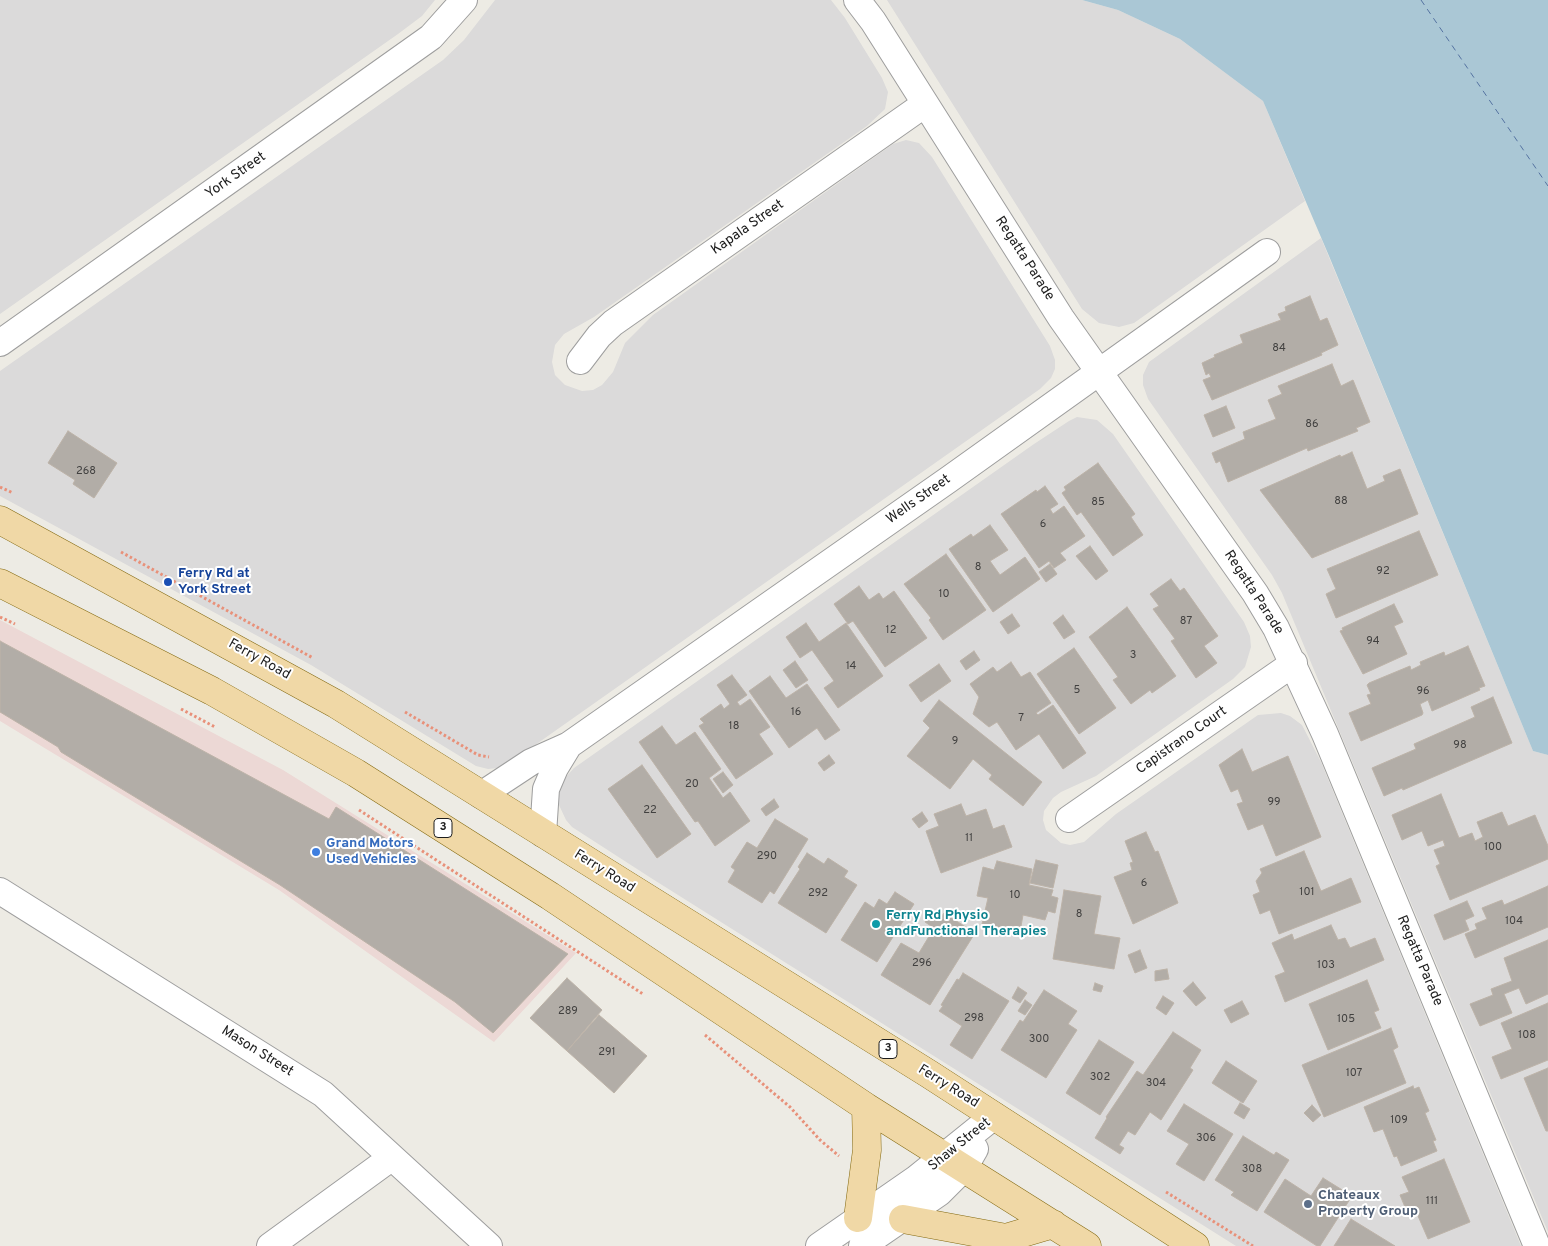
<!DOCTYPE html>
<style>
body{margin:0}
canvas{display:block;background:#edebe4}
</style>
<canvas width="1548" height="1246"></canvas>
<script>
const c = document.querySelector('canvas').getContext('2d');
c.lineJoin = 'round';
function fill(path, color) { c.fillStyle = color; c.fill(path, 'evenodd'); }
const shape = rows => new Path2D(rows.map(r => 'M' + r).join(''));
function trace(path, color, width, dash) { c.strokeStyle = color; c.lineWidth = width; c.lineCap = dash ? 'butt' : 'round'; c.setLineDash(dash || []); c.stroke(path); }
function label(font, color, halo, rows, align = 'center') {
  c.font = font + ' Overpass,sans-serif'; c.lineWidth = 4; c.setLineDash([]); c.textBaseline = 'middle'; c.strokeStyle = halo; c.fillStyle = color; for (const [text, x, y, turn = 0] of rows) {
    c.save(); c.translate(x, y); c.rotate((+turn || 0) * Math.PI / 180); c.textAlign = isNaN(turn) ? turn : align; if (halo) c.strokeText(text, 0, 0); c.fillText(text, 0, 0); c.restore();
  }
}
fill(shape([
 [0,0,435,0,422,16,398,34,0,314],
 [495,0,831,0,845,18,882,78,888,92,885,109,867,126,594,317,564,334,555,345,552,362,555,375,565,385,582,391,593,390,602,385,613,372,625,343,653,315,893,144,906,140,919,143,932,157,1050,346,1055,360,1055,369,1051,378,1040,389,511,762,498,768,488,769,476,766,311,665,0,496,0,371,443,60,464,40],
 [887,0,1082,0,1118,10,1180,39,1263,101,1305,201,1134,323,1119,327,1099,323,1082,309],
 [1321,238,1533,751,1548,755,1548,1232,1282,593,1272,575,1148,399,1143,385,1143,375,1149,362],
 [1077,417,1097,420,1113,434,1244,622,1250,636,1251,647,1245,667,1233,679,1096,776,1061,792,1053,798,1044,811,1043,820,1046,830,1061,843,1070,845,1084,842,1116,814,1258,715,1281,713,1290,716,1302,725,1321,762,1521,1246,1236,1246,651,878,572,827,566,820,559,805,559,793,565,778,574,768,1034,444,1069,421]
]), '#dbdada');
fill(shape([
 [0,620,283,770,576,953,494,1042,279,890,0,721]
]), '#ecd8d5');
fill(shape([
 [1082,0,1548,0,1548,755,1533,751,1329,256,1263,101,1180,39,1118,10]
]), '#aac7d5');
trace(shape([
 [1421,0,1548,186]
]), '#5573a1', 1, [6, 5]);
const building = shape([
 [1310,296,1320,321,1327,318,1338,345,1321,353,1322,355,1212,400,1203,380,1211,377,1209,373,1206,375,1202,363,1215,357,1214,355,1243,343,1240,335,1281,320,1278,314,1286,311,1285,307,1310,296],
 [1332,364,1341,386,1353,380,1370,422,1356,428,1358,431,1308,451,1307,448,1228,482,1220,461,1216,463,1212,453,1245,439,1243,432,1276,419,1268,400,1282,394,1278,386,1332,364],
 [1226,406,1235,428,1213,437,1204,415,1226,406],
 [68,431,117,463,94,498,73,484,75,480,48,463,68,431],
 [1352,452,1367,489,1385,481,1383,476,1400,469,1418,514,1312,558,1260,490,1340,455,1341,457,1352,452],
 [1098,463,1135,514,1131,517,1143,535,1113,556,1081,512,1077,515,1062,493,1066,490,1064,487,1098,463],
 [1045,486,1058,504,1050,509,1053,514,1064,506,1085,536,1060,553,1066,560,1054,568,1049,561,1039,568,1001,514,1036,490,1037,492,1045,486],
 [990,525,1008,550,990,561,1000,575,1025,557,1040,579,993,612,949,549,971,534,973,537,990,525],
 [1419,531,1438,575,1336,618,1326,594,1336,589,1327,569,1419,531],
 [1090,546,1108,571,1096,580,1076,556,1090,546],
 [946,554,986,610,943,640,929,620,931,618,904,584,946,554],
 [1050,564,1057,574,1046,582,1039,572,1050,564],
 [1171,579,1180,591,1184,588,1218,636,1204,646,1217,663,1196,678,1171,641,1175,639,1153,609,1159,606,1150,594,1171,579],
 [859,586,869,600,879,593,883,599,894,591,927,638,885,667,853,621,848,624,834,604,859,586],
 [1394,604,1403,622,1394,626,1407,654,1363,674,1340,631,1343,630,1342,628,1394,604],
 [1127,607,1176,676,1152,693,1150,690,1131,704,1113,680,1118,677,1089,637,1127,607],
 [1012,614,1020,626,1008,634,1000,622,1012,614],
 [1063,615,1075,632,1064,639,1053,623,1063,615],
 [806,623,819,642,846,623,883,676,838,708,824,688,834,681,812,650,800,658,786,637,806,623],
 [0,641,329,819,336,807,568,954,493,1033,455,1002,280,885,61,752,58,747,0,712,0,641],
 [1468,646,1485,686,1479,688,1480,690,1432,711,1428,700,1420,704,1423,713,1422,715,1361,741,1349,713,1371,704,1367,695,1371,694,1367,685,1369,683,1410,666,1411,670,1421,665,1420,662,1444,652,1445,656,1468,646],
 [1074,648,1116,708,1079,734,1037,674,1074,648],
 [974,651,980,660,966,670,960,661,974,651],
 [795,661,808,680,796,688,783,670,795,661],
 [1011,662,1021,677,1030,672,1051,703,1036,713,1038,715,1053,705,1086,753,1063,769,1039,734,1016,750,997,722,989,727,973,714,979,697,970,684,993,667,997,672,1011,662],
 [939,664,951,681,921,702,909,685,939,664],
 [732,675,747,695,737,702,740,706,750,699,770,727,759,734,773,754,736,779,699,726,704,723,700,719,721,704,724,709,730,704,717,685,732,675],
 [770,676,786,698,807,684,840,730,825,740,817,728,789,748,749,691,770,676],
 [1493,697,1512,743,1403,790,1402,788,1384,796,1372,768,1416,749,1414,744,1475,717,1471,707,1493,697],
 [939,700,1042,782,1023,806,989,779,992,775,973,759,950,789,907,756,930,728,923,721,939,700],
 [662,726,676,745,695,732,721,769,709,778,723,798,730,792,750,821,715,846,698,821,695,822,639,742,662,726],
 [1242,749,1252,772,1288,756,1321,837,1276,856,1263,824,1248,830,1237,804,1243,802,1238,789,1231,792,1219,765,1242,749],
 [829,755,835,763,824,771,818,763,829,755],
 [642,765,691,834,657,858,608,789,642,765],
 [723,772,733,785,723,793,713,779,723,772],
 [1441,794,1459,838,1472,833,1475,841,1483,837,1477,822,1502,812,1508,826,1535,815,1548,846,1548,859,1450,900,1436,866,1440,864,1434,850,1445,846,1443,840,1428,846,1422,831,1402,840,1392,815,1441,794],
 [774,799,779,807,766,816,761,809,774,799],
 [961,804,966,816,986,809,993,829,1004,825,1012,847,941,873,926,831,939,826,934,814,961,804],
 [922,812,928,821,919,828,912,819,922,812],
 [775,819,808,839,774,894,770,891,762,903,728,882,735,870,731,867,747,842,757,848,775,819],
 [1146,832,1155,852,1158,851,1178,903,1133,924,1114,877,1132,870,1130,863,1133,862,1125,841,1146,832],
 [1304,851,1321,891,1351,878,1361,902,1279,934,1270,910,1260,914,1253,895,1260,892,1256,881,1262,873,1260,869,1304,851],
 [807,853,824,864,828,858,848,871,844,877,857,885,826,933,778,903,800,869,798,867,807,853],
 [1036,860,1058,865,1053,888,1030,883,1036,860],
 [997,861,1032,869,1029,885,1053,890,1051,896,1058,898,1055,913,1048,911,1045,920,1023,915,1020,932,982,924,988,898,977,896,983,867,994,870,997,861],
 [1548,886,1548,927,1475,958,1465,934,1477,929,1475,924,1487,919,1482,908,1502,900,1504,905,1548,886],
 [1064,890,1101,896,1094,934,1120,938,1114,969,1053,959,1064,890],
 [895,892,914,904,877,962,841,940,865,902,874,908,879,899,887,904,895,892],
 [1467,901,1474,916,1465,920,1469,930,1444,940,1434,915,1467,901],
 [932,912,941,917,944,913,975,933,930,1005,881,975,901,943,919,953,934,928,925,922,932,912],
 [1331,925,1338,940,1345,938,1350,948,1375,938,1384,960,1285,1002,1275,976,1285,972,1272,943,1292,934,1294,940,1331,925],
 [1548,940,1548,994,1526,1004,1519,988,1504,994,1512,1013,1480,1026,1470,1004,1493,995,1491,989,1512,981,1504,958,1548,940],
 [1140,950,1147,968,1135,973,1128,955,1140,950],
 [1167,969,1169,979,1155,981,1155,971,1167,969],
 [963,973,1009,1001,972,1059,950,1045,962,1026,939,1011,943,1006,941,1005,957,979,959,980,963,973],
 [567,978,602,1010,567,1051,530,1018,567,978],
 [1367,980,1379,1010,1374,1012,1381,1028,1328,1050,1309,1004,1367,980],
 [1193,982,1206,998,1196,1006,1183,991,1193,982],
 [1095,983,1103,986,1101,992,1093,990,1095,983],
 [1018,987,1027,993,1020,1003,1012,998,1018,987],
 [1044,990,1077,1011,1068,1024,1077,1030,1046,1078,1001,1050,1020,1020,1023,1022,1044,990],
 [1163,996,1174,1003,1166,1015,1156,1008,1163,996],
 [1025,1000,1032,1005,1025,1015,1018,1011,1025,1000],
 [1242,1001,1249,1014,1231,1023,1224,1010,1242,1001],
 [1548,1003,1548,1060,1501,1079,1492,1057,1512,1049,1501,1023,1548,1003],
 [599,1015,647,1056,614,1093,567,1051,599,1015],
 [1391,1028,1398,1047,1393,1050,1406,1083,1324,1117,1302,1065,1391,1028],
 [1173,1032,1201,1050,1190,1068,1193,1070,1161,1120,1150,1112,1135,1135,1128,1131,1119,1145,1124,1148,1120,1154,1095,1138,1107,1118,1106,1117,1137,1071,1143,1075,1173,1032],
 [1099,1040,1134,1062,1100,1115,1066,1093,1099,1040],
 [1226,1061,1257,1081,1243,1103,1212,1083,1226,1061],
 [1548,1068,1548,1131,1546,1131,1524,1078,1548,1068],
 [1413,1086,1414,1089,1419,1087,1429,1111,1425,1113,1436,1140,1433,1141,1437,1151,1401,1166,1397,1156,1394,1157,1383,1129,1374,1132,1364,1107,1413,1086],
 [1240,1103,1250,1109,1244,1119,1234,1113,1240,1103],
 [1184,1104,1233,1134,1204,1181,1176,1164,1189,1144,1167,1131,1184,1104],
 [1312,1105,1321,1115,1313,1122,1304,1113,1312,1105],
 [1243,1136,1274,1155,1276,1152,1289,1160,1257,1211,1231,1195,1234,1192,1215,1180,1243,1136],
 [1444,1159,1470,1222,1428,1239,1415,1209,1407,1212,1400,1195,1409,1192,1402,1177,1444,1159],
 [1323,1178,1352,1196,1320,1246,1317,1246,1264,1212,1285,1179,1311,1196,1323,1178],
 [1351,1219,1395,1246,1334,1246,1351,1219]
]);
fill(building, '#b2ada7');
trace(building, '#bdb3a8', 1);
const minor = shape([
 [857,0,873,21,1061,318,1255,593,1276,628,1325,734,1537,1246],
 [0,343,431,37,464,0],
 [580,361,599,336,613,323,925,104],
 [481,795,531,762,569,745,948,480,1267,252],
 [1069,819,1294,663],
 [543,834,546,789,555,768,569,745],
 [0,891,323,1094,489,1246],
 [270,1246,391,1158],
 [819,1246,917,1178,994,1116],
 [862,1246,939,1193,964,1168,975,1149]
]);
const major = shape([
 [0,520,336,704,929,1074,1195,1246],
 [0,583,212,691,356,773,550,896,866,1107,1087,1246],
 [858,1218,867,1150,866,1107],
 [903,1219,1006,1238,1053,1224]
]);
trace(minor, '#9e9e9e', 28);
trace(major, '#846a12', 29);
trace(shape([
 [0,487,13,493],
 [121,552,313,658],
 [0,617,15,624],
 [181,709,215,727],
 [405,712,478,755,489,757],
 [359,810,643,994],
 [705,1035,790,1107,820,1140,839,1156],
 [1166,1192,1253,1246]
]), '#e8917a', 3, [2.5, 2.5]);
trace(minor, '#fff', 26);
trace(major, '#f0d8a6', 28);
for (const [x, y, r, color] of [
 [168,582,5,"#1a4fb4"],
 [316,852,5,"#3f7fe0"],
 [876,924,5,"#0f9aa8"],
 [1308,1204,5,"#5c6f8a"]
]) { const dot = new Path2D(); dot.arc(x, y, r, 0, 2 * Math.PI); c.fillStyle = color; c.fill(dot); trace(dot, '#fff', 2); }
label('11px', '#424140', null, [
 ["84",1279,349],
 ["86",1312,425],
 ["268",86,472],
 ["88",1341,502],
 ["85",1098,503],
 ["6",1043,525],
 ["8",978,568],
 ["92",1383,572],
 ["10",944,595],
 ["87",1186,622],
 ["12",891,631],
 ["94",1373,642],
 ["3",1133,656],
 ["14",851,667],
 ["5",1077,691],
 ["96",1423,692],
 ["16",796,713],
 ["7",1021,719],
 ["18",734,727],
 ["9",955,742],
 ["98",1460,746],
 ["20",692,785],
 ["99",1274,803],
 ["22",650,811],
 ["11",969,839],
 ["100",1493,848],
 ["290",767,857],
 ["6",1144,884],
 ["101",1307,893],
 ["292",818,894],
 ["10",1015,896],
 ["8",1079,915],
 ["104",1514,922],
 ["296",922,964],
 ["103",1326,966],
 ["289",568,1012],
 ["298",974,1019],
 ["105",1346,1020],
 ["108",1527,1036],
 ["300",1039,1040],
 ["291",607,1053],
 ["107",1354,1074],
 ["302",1100,1078],
 ["304",1156,1084],
 ["109",1399,1121],
 ["306",1206,1139],
 ["308",1252,1170],
 ["111",1432,1202]
]);
for (const [x, y, w] of [
 [443,828,18],
 [888,1049,18]
]) { const box = new Path2D(); box.roundRect(x - w / 2, y - 9.5, w, 19, 4); c.fillStyle = '#fff'; c.fill(box); trace(box, '#1d1d1d', 1); }
label('bold 12px', '#1d1d1d', null, [
 ["3",443,828],
 ["3",888,1049]
]);
label('14px', '#1d1d1d', '#fff', [
 ["York Street",236,176,-35],
 ["Kapala Street",748,228,-35],
 ["Regatta Parade",1024,259,57],
 ["Wells Street",919,500,-35],
 ["Regatta Parade",1253,593,57],
 ["Ferry Road",259,660,29],
 ["Capistrano Court",1182,741,-35],
 ["Ferry Road",604,872,32],
 ["Regatta Parade",1419,961,67],
 ["Mason Street",257,1052,32],
 ["Ferry Road",948,1087,32],
 ["Shaw Street",960,1145,-39]
]);
label('bold 14px', '#164399', '#fff', [
 ["Ferry Rd at",178,574],
 ["York Street",178,590]
], 'left');
label('bold 14px', '#366cbe', '#fff', [
 ["Grand Motors",326,844],
 ["Used Vehicles",326,860]
], 'left');
label('bold 14px', '#0d838f', '#fff', [
 ["Ferry Rd Physio",886,916],
 ["andFunctional Therapies",886,932]
], 'left');
label('bold 14px', '#4e5e75', '#fff', [
 ["Chateaux",1318,1196],
 ["Property Group",1318,1212]
], 'left');
</script>
